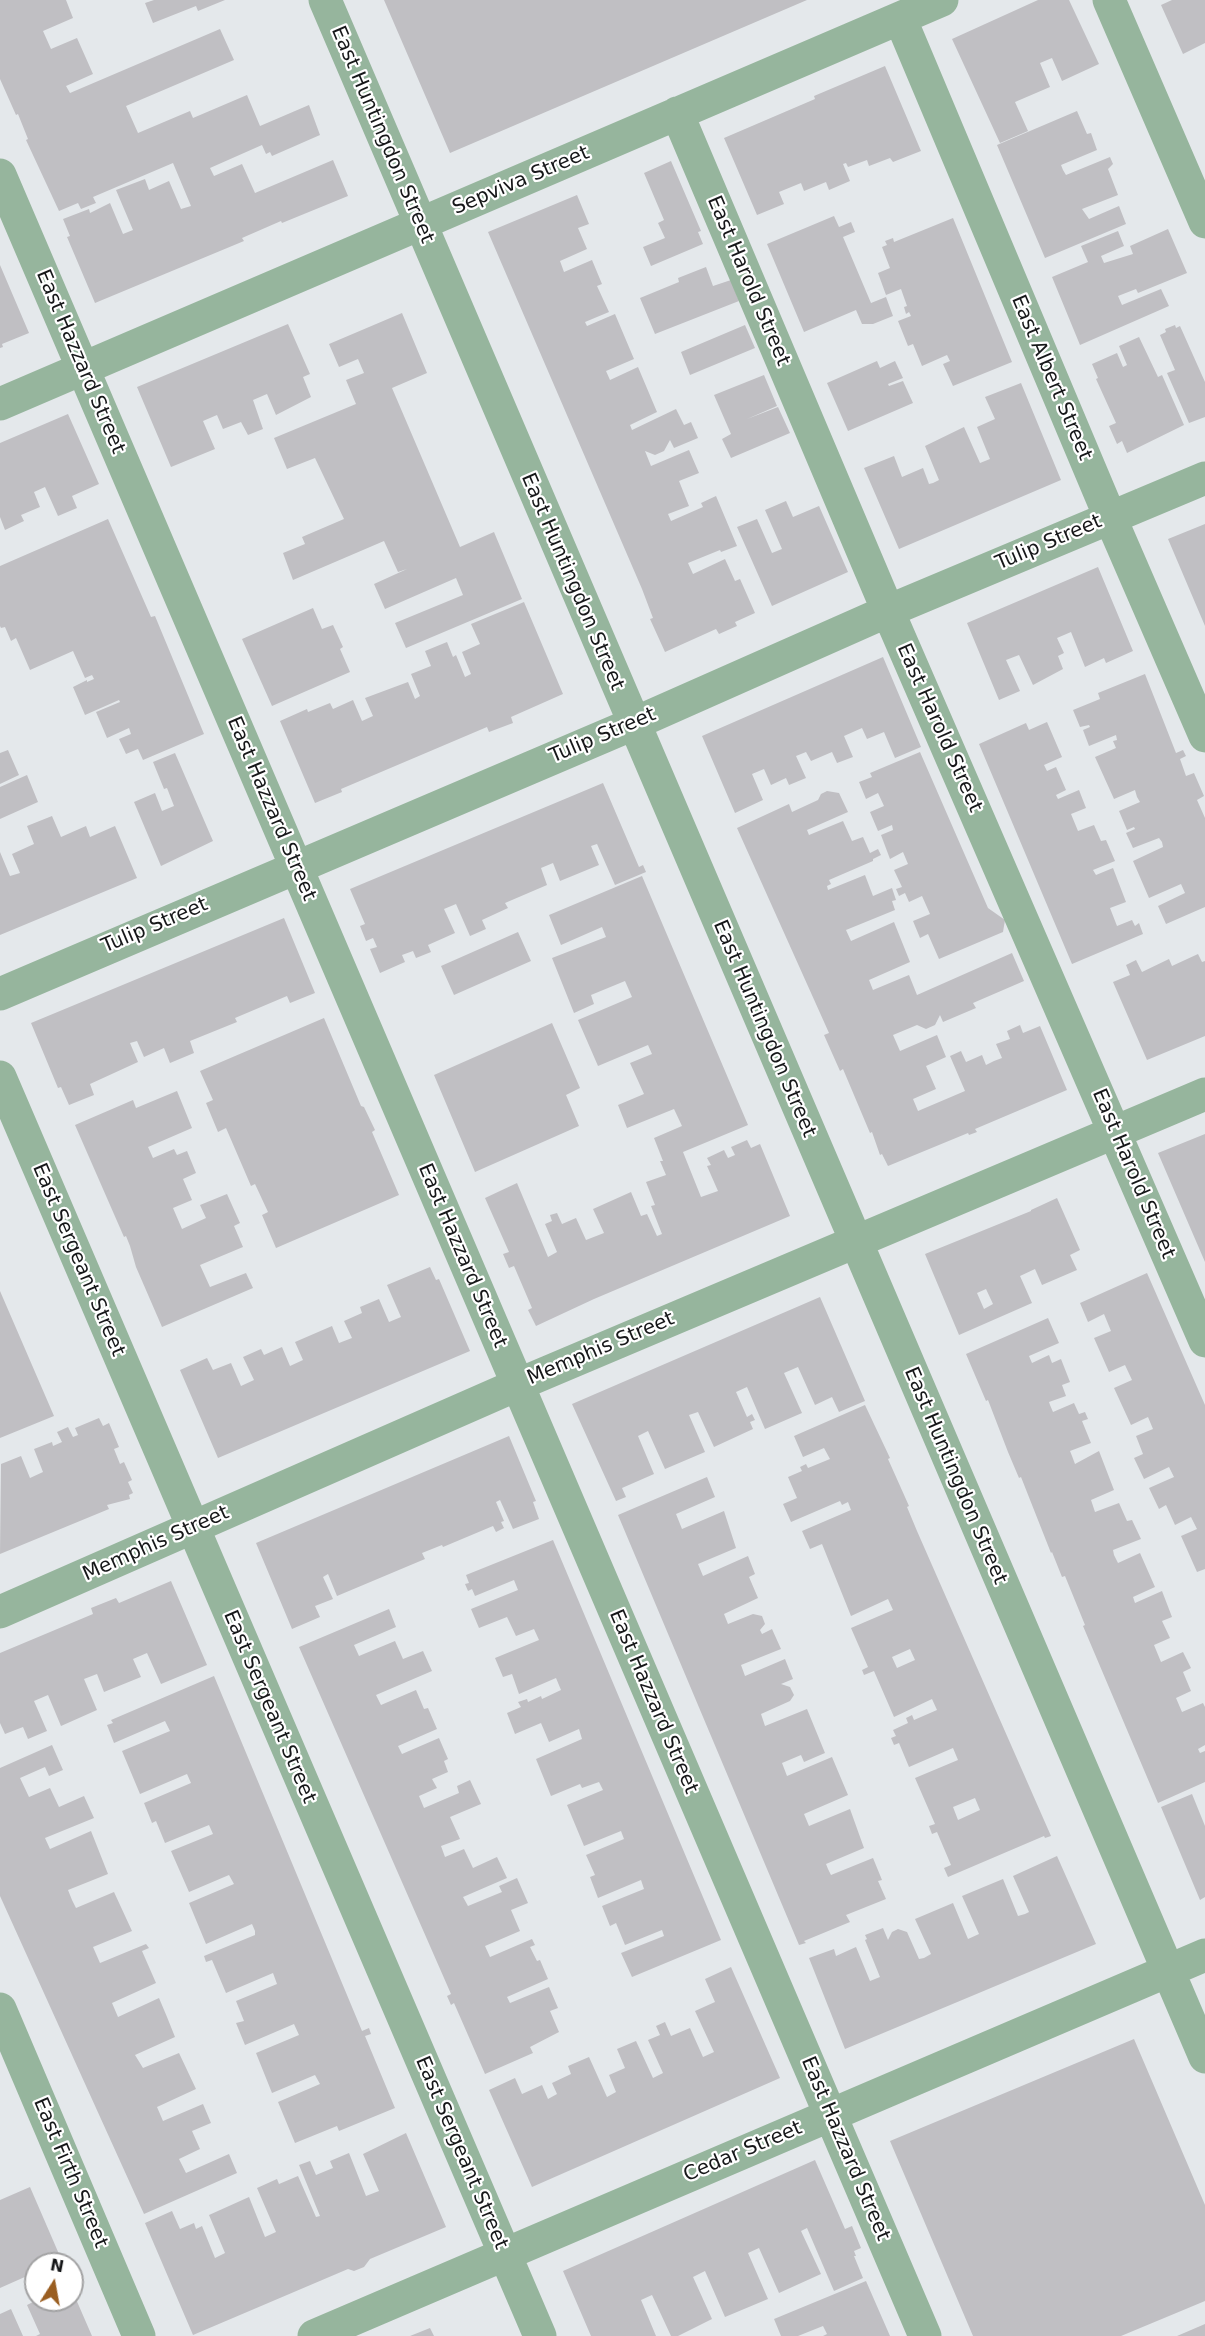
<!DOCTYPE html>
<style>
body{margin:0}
#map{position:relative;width:1205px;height:2336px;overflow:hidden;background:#e4e8eb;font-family:"DejaVu Sans",sans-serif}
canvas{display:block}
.north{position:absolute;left:24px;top:2252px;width:60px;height:60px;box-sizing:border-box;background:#fff;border:2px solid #a2a2a3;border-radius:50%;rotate:11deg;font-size:16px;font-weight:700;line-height:24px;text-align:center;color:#161719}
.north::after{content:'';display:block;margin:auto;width:21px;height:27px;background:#9a5e21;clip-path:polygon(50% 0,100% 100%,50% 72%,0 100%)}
</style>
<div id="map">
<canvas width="1205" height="2336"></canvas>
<div class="north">N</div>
</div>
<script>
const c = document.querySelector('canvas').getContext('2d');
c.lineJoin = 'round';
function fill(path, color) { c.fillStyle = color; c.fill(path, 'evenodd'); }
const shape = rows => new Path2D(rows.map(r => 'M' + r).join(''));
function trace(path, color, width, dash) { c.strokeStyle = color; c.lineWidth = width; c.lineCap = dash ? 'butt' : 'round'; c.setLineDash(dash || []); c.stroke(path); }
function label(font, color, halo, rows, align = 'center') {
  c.font = font + ' "DejaVu Sans",sans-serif'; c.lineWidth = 4.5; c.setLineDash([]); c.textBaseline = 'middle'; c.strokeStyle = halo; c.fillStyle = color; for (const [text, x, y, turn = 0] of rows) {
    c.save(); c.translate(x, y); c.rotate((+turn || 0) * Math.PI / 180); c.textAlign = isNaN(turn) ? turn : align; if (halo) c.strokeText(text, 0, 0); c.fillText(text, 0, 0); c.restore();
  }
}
fill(shape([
 [0,0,66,0,73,18,43,31,51,49,77,38,93,74,66,86,70,93,220,29,234,60,126,106,138,133,190,111,193,118,247,95,260,126,309,105,320,135,272,156,270,152,266,154,262,145,210,168,214,176,242,164,255,193,333,160,348,196,282,223,281,221,242,238,244,241,95,303,67,237,70,236,63,219,89,209,90,213,110,203,123,234,133,230,116,190,145,179,149,190,169,181,181,209,191,206,173,163,93,197,96,203,81,209,78,203,59,211,26,140,28,139,18,114,16,115,0,79],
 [154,0,225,0,198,11,196,6,153,23,145,3],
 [384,0,807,0,450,153],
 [1038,0,1069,0,1099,64,1062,81,1052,58,1040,63,1050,87,1015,102,1028,131,1000,143,952,39],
 [1172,0,1205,0,1205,43,1183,54,1161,5],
 [885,66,921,151,893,162,890,158,869,166,867,160,848,167,846,163,843,164,850,181,829,190,826,182,804,191,801,183,779,192,784,204,757,215,724,138,815,99,814,96],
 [1077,111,1087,134,1091,133,1097,150,1061,165,1063,170,1066,175,1110,157,1113,164,1108,169,1118,195,1082,209,1089,219,1119,206,1126,224,1045,258,997,145],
 [671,161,701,231,698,232,703,244,651,266,643,247,665,238,658,223,664,220,644,173],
 [577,195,589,224,578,228,587,249,560,261,564,272,592,260,602,284,597,286,609,312,585,322,587,326,615,314,634,359,606,371,610,380,638,367,657,412,630,425,632,430,676,409,684,425,691,422,698,438,674,448,670,440,664,451,655,455,645,451,651,466,689,450,699,473,679,481,689,506,668,514,671,521,703,507,701,503,716,496,737,546,721,552,720,550,688,563,693,574,725,559,735,581,740,579,755,613,735,622,737,626,719,634,716,629,665,652,650,619,653,618,642,589,488,232],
 [834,216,839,227,851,222,855,232,843,237,871,303,886,297,893,316,873,324,862,324,856,310,804,332,767,244],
 [953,218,1012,362,953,386,943,364,950,361,947,355,922,366,913,344,908,346,898,321,911,316,909,312,906,314,904,307,907,306,901,289,886,295,878,273,890,268,882,247,887,245,885,241,893,238,894,242],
 [1168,229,1187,273,1138,293,1136,289,1118,296,1122,305,1161,289,1169,306,1080,345,1052,277,1088,262,1081,246,1118,231,1124,246,1101,256,1104,263,1133,254,1130,246],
 [0,265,29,333,2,344,3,347,0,348],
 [706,267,713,286,731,280,739,301,655,334,640,298,679,282,678,278],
 [402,313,427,373,392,388,460,547,494,532,522,599,406,648,395,623,463,595,456,578,385,609,374,584,407,569,398,572,384,541,293,580,283,553,305,544,302,537,344,519,315,458,287,469,274,438,356,404,346,380,364,373,358,359,339,367,329,344],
 [288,324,310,374,303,377,311,397,276,415,267,394,253,400,263,429,248,435,241,422,223,429,217,415,203,421,215,449,171,467,137,387],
 [745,325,755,348,690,375,681,352],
 [1175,325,1176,328,1180,326,1205,382,1205,417,1189,423,1167,373,1175,370,1160,335,1166,332,1165,329],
 [1139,337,1158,377,1162,375,1184,425,1127,453,1122,441,1117,444,1109,426,1116,423,1096,379,1098,378,1092,364,1117,353,1123,367,1127,365,1119,346],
 [877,361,880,368,895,361,903,378,888,384,889,386,903,381,913,403,848,431,827,383],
 [764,375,777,406,747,419,778,407,790,433,731,458,722,439,731,434,714,395],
 [1021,383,1061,480,899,549,864,468,894,456,902,477,923,468,929,484,933,483,939,480,925,446,964,427,980,463,990,459,977,427,995,419,985,397],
 [68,414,99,484,72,496,77,508,58,516,45,487,34,492,40,507,21,515,24,521,5,530,0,517,0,443],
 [786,501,793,517,819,506,848,572,772,606,737,527,757,519,772,553,782,549,765,510],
 [108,519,151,617,155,616,204,734,143,760,138,749,126,754,119,739,131,734,129,728,107,738,96,712,120,702,119,700,85,715,73,687,87,680,87,682,94,679,92,675,85,678,73,651,30,670,16,638,11,641,5,627,1,628,0,626,0,566],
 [1205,524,1205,626,1168,539],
 [1098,567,1133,651,1106,663,1104,658,1085,667,1071,632,1057,638,1064,653,1058,656,1063,669,1033,685,1019,655,1006,660,1020,691,999,700,967,623],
 [524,602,563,694,511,717,513,723,489,732,487,727,341,789,342,792,315,803,280,721,307,709,308,712,330,703,333,709,353,700,362,721,373,716,365,698,408,682,415,699,420,696,411,674,431,666,425,651,447,642,453,657,456,655,465,677,471,674,462,652,480,644,471,624],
 [313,608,322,629,333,625,343,647,340,649,350,672,272,706,242,639],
 [883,657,921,747,895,758,884,732,867,739,862,728,844,736,853,757,837,763,832,752,811,761,806,752,796,756,806,778,789,785,786,778,771,785,764,769,752,774,763,800,735,813,702,736],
 [1145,674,1176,753,1183,750,1186,756,1180,759,1186,776,1194,773,1204,796,1197,800,1205,818,1205,907,1166,924,1158,906,1185,893,1181,884,1149,898,1133,861,1163,847,1162,842,1159,838,1133,848,1126,833,1135,829,1134,827,1127,830,1119,811,1140,802,1137,797,1135,790,1114,799,1095,757,1116,748,1113,741,1117,740,1116,735,1089,746,1083,730,1090,727,1089,725,1080,727,1073,710,1100,699,1098,693],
 [1047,722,1062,757,1044,765,1047,771,1056,767,1066,790,1056,795,1058,799,1079,790,1086,808,1071,814,1078,831,1094,825,1101,841,1106,840,1115,861,1093,870,1096,875,1113,868,1126,902,1110,908,1117,926,1132,920,1135,926,1139,923,1143,934,1072,964,979,744,1026,723,1029,730],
 [8,750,19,775,0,784,0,753],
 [920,752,988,908,1005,920,1003,932,939,959,928,934,920,938,913,921,930,914,922,896,909,902,905,893,899,896,896,889,902,887,894,870,908,864,903,852,890,859,881,835,893,830,892,825,878,831,870,812,884,806,878,793,866,799,859,782,872,777,870,773],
 [175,753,213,841,161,866,134,802,155,793,162,811,174,806,167,788,164,789,153,762],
 [27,775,38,802,0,819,0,787],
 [603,783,639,867,643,865,646,872,615,885,597,844,591,846,599,865,560,881,553,863,541,868,547,885,505,903,508,908,482,920,486,929,470,936,456,904,444,909,455,933,428,945,431,952,416,958,413,951,402,955,405,962,380,973,370,949,377,947,373,938,366,941,360,926,365,924,350,889],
 [827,791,839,793,848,812,807,830,809,835,843,821,852,841,863,837,870,853,878,849,881,855,873,859,873,861,829,880,831,884,827,886,828,890,865,875,873,896,892,888,896,900,892,901,895,910,846,930,851,941,894,922,910,962,869,980,873,990,909,975,917,995,1012,953,1024,981,973,1003,976,1008,943,1022,940,1015,935,1025,926,1029,917,1025,893,1035,900,1051,937,1035,946,1057,926,1066,936,1089,913,1099,918,1111,965,1091,950,1056,961,1051,966,1062,982,1055,986,1065,994,1061,1002,1058,996,1044,1010,1039,1007,1031,1020,1025,1023,1033,1040,1026,1067,1090,975,1129,977,1132,969,1135,968,1133,888,1166,882,1154,880,1155,872,1132,870,1133,843,1069,840,1071,824,1035,829,1033,737,828,789,804,792,812,818,800,821,794],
 [52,816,61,837,86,826,90,837,115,826,137,878,0,935,0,852,10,876,20,873,12,854,34,844,27,826],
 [642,876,748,1125,683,1152,701,1197,718,1191,707,1166,711,1165,707,1158,724,1150,728,1158,735,1155,731,1147,747,1140,751,1148,760,1144,790,1216,594,1299,536,1326,528,1310,532,1308,514,1266,509,1268,503,1254,509,1252,485,1198,517,1183,548,1257,557,1252,545,1224,552,1221,550,1215,557,1213,562,1224,576,1218,586,1240,604,1233,593,1209,631,1192,641,1216,647,1214,657,1236,662,1234,651,1206,655,1205,646,1182,666,1175,660,1161,663,1161,654,1138,682,1126,674,1109,627,1128,618,1105,644,1094,630,1063,652,1054,648,1045,598,1066,578,1020,632,997,625,981,591,995,594,1004,574,1013,552,958,606,937,602,927,561,945,549,915],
 [284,918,315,993,290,1003,287,996,235,1018,237,1022,190,1041,194,1053,170,1063,164,1048,144,1057,137,1041,130,1043,138,1062,90,1084,94,1095,69,1105,61,1087,58,1088,31,1023],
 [518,932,531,961,454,995,441,966],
 [1198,954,1202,962,1205,961,1205,1036,1147,1060,1113,982,1130,975,1126,965,1136,960,1142,972,1169,959,1172,966],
 [324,1018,361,1106,364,1107,375,1130,372,1132,399,1195,276,1248,262,1215,268,1212,255,1184,251,1186,226,1128,218,1132,206,1103,213,1100,200,1071],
 [552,1023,580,1088,566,1095,579,1126,475,1172,434,1075],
 [177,1091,192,1128,148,1147,153,1158,174,1149,177,1155,187,1151,196,1173,183,1179,192,1200,173,1208,182,1229,206,1218,200,1205,227,1194,240,1223,234,1226,243,1247,200,1265,210,1287,246,1273,253,1288,162,1327,136,1267,130,1246,126,1236,124,1237,75,1125,133,1100,136,1108],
 [1205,1134,1205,1262,1158,1153],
 [1057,1198,1080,1250,1070,1255,1077,1270,1042,1285,1035,1269,1020,1276,1032,1303,959,1335,925,1254,1031,1211,1031,1210],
 [986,1289,993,1304,984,1309,977,1293],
 [430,1267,436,1280,439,1279,470,1351,218,1458,180,1370,207,1358,213,1370,231,1363,241,1386,254,1380,243,1357,261,1349,264,1355,282,1347,290,1366,303,1360,295,1342,332,1326,339,1343,352,1338,344,1321,362,1313,360,1307,379,1299,389,1322,401,1317,387,1285],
 [1147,1273,1205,1405,1205,1569,1197,1572,1181,1536,1197,1529,1191,1517,1175,1525,1166,1505,1159,1509,1149,1488,1174,1477,1169,1467,1144,1479,1134,1458,1143,1454,1136,1436,1153,1429,1148,1417,1131,1425,1114,1388,1132,1380,1125,1365,1109,1372,1094,1338,1111,1331,1104,1314,1088,1322,1080,1303],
 [0,1291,54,1416,0,1438],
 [820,1297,865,1401,839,1412,832,1397,815,1405,798,1367,784,1373,802,1413,765,1429,747,1387,736,1392,747,1417,752,1414,755,1420,750,1422,753,1429,714,1447,698,1412,689,1415,705,1452,665,1469,648,1431,638,1436,654,1474,622,1488,626,1497,616,1501,572,1404],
 [1048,1318,1059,1343,1029,1356,1032,1363,1049,1355,1052,1363,1061,1359,1070,1382,1062,1385,1066,1396,1049,1402,1050,1405,1053,1412,1074,1403,1079,1414,1085,1412,1088,1419,1082,1421,1091,1443,1070,1451,1072,1456,1075,1464,1099,1451,1114,1490,1091,1500,1095,1512,1119,1503,1127,1521,1132,1520,1141,1539,1113,1550,1114,1555,1118,1563,1140,1553,1155,1587,1133,1597,1135,1603,1162,1591,1172,1617,1162,1621,1170,1638,1154,1645,1161,1662,1183,1652,1191,1668,1183,1672,1191,1691,1176,1698,1182,1712,1203,1703,1205,1707,1205,1745,1198,1749,1200,1753,1205,1751,1205,1782,1158,1803,1083,1626,1085,1625,1065,1576,1062,1577,1052,1552,1051,1553,1021,1477,1019,1478,1008,1452,988,1400,986,1401,966,1354],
 [865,1405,890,1458,888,1459,909,1506,907,1507,917,1531,1051,1836,1045,1838,1044,1836,948,1877,944,1868,951,1865,937,1832,932,1834,929,1826,935,1824,915,1778,958,1760,953,1748,909,1767,899,1743,894,1745,891,1738,896,1736,893,1730,908,1723,906,1718,912,1715,914,1720,937,1710,932,1699,894,1717,874,1671,864,1675,862,1670,868,1667,851,1628,893,1610,888,1599,851,1616,822,1544,810,1549,802,1531,851,1510,848,1502,842,1505,840,1501,791,1522,783,1504,797,1498,788,1477,802,1471,800,1467,806,1464,808,1468,830,1459,824,1448,803,1457,794,1436],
 [910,1649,915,1660,897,1668,892,1657],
 [975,1798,980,1810,958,1820,953,1807],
 [99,1418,103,1426,109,1423,119,1447,114,1449,120,1464,124,1462,132,1480,128,1482,133,1493,129,1495,130,1499,107,1505,109,1509,0,1554,1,1464,21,1456,30,1478,43,1472,34,1449,52,1442,53,1446,62,1442,57,1432,68,1427,73,1437,78,1435,75,1428],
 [509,1436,536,1501,533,1502,539,1519,513,1529,500,1500,496,1502,504,1521,501,1522,504,1528,496,1532,493,1526,443,1547,442,1545,422,1553,425,1559,337,1596,328,1574,323,1577,333,1599,315,1606,320,1617,292,1629,256,1543],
 [707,1477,715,1497,676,1514,682,1529,724,1511,736,1548,698,1564,703,1576,748,1556,755,1574,749,1577,758,1598,724,1614,728,1624,753,1614,762,1616,765,1624,760,1630,762,1634,772,1629,781,1649,741,1665,745,1676,785,1659,793,1679,781,1684,790,1687,794,1695,790,1701,761,1714,765,1726,807,1709,825,1753,804,1762,801,1755,782,1763,787,1776,832,1757,848,1795,804,1814,809,1826,850,1809,864,1848,826,1864,828,1869,831,1875,873,1858,882,1880,878,1881,886,1899,846,1915,850,1922,804,1941,806,1943,799,1945,618,1515],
 [553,1540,721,1940,632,1977,621,1953,664,1936,662,1930,625,1945,616,1923,610,1926,602,1906,644,1889,641,1880,598,1898,590,1877,595,1875,586,1855,624,1839,621,1831,584,1846,567,1805,603,1790,599,1782,582,1788,580,1784,551,1796,536,1759,582,1739,579,1729,549,1742,541,1723,515,1734,507,1713,521,1707,518,1702,527,1699,528,1702,541,1696,542,1699,561,1690,556,1678,519,1694,512,1674,503,1677,495,1658,539,1640,534,1629,516,1636,507,1617,479,1628,471,1609,518,1590,514,1580,475,1596,472,1589,468,1591,465,1584,469,1583,466,1575],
 [171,1581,207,1665,161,1684,147,1653,133,1659,141,1677,104,1692,97,1674,84,1679,97,1710,61,1726,48,1695,34,1701,47,1731,28,1739,23,1727,5,1734,0,1723,0,1653,93,1614,91,1608,116,1598,119,1603],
 [389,1609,396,1627,354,1645,359,1656,395,1641,403,1659,423,1651,432,1671,376,1695,381,1705,416,1690,424,1709,428,1708,437,1729,398,1746,402,1754,439,1738,448,1759,444,1761,448,1772,432,1779,437,1788,419,1796,424,1808,459,1793,457,1786,470,1780,481,1804,450,1817,460,1839,441,1846,445,1857,464,1849,473,1868,497,1857,507,1878,463,1897,468,1906,502,1892,499,1886,517,1878,528,1903,511,1910,520,1931,485,1946,490,1957,532,1939,535,1945,530,1947,537,1961,540,1960,548,1979,507,1997,510,2003,549,1987,558,2008,550,2011,559,2032,530,2047,533,2053,485,2074,454,2003,451,2005,447,1996,451,1994,299,1647],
 [214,1676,362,2031,369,2028,371,2034,365,2036,395,2108,339,2131,337,2126,295,2143,278,2102,320,2084,315,2075,272,2093,256,2053,299,2035,294,2024,245,2045,236,2023,244,2021,236,2001,277,1984,273,1973,226,1993,212,1960,206,1962,204,1956,255,1935,255,1931,252,1924,206,1944,189,1903,234,1884,229,1875,189,1892,171,1851,213,1834,209,1825,165,1843,156,1821,152,1823,144,1803,191,1783,187,1774,140,1794,122,1751,170,1731,165,1721,114,1743,107,1725,113,1723,111,1720],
 [52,1745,63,1770,49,1776,45,1767,20,1778,29,1797,50,1788,59,1807,84,1796,94,1818,45,1838,50,1849,91,1831,108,1874,68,1890,72,1900,76,1908,114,1892,132,1931,93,1947,100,1963,146,1944,149,1948,142,1951,156,1983,112,2003,118,2017,159,1998,167,2017,175,2037,135,2055,143,2068,179,2053,196,2089,157,2107,163,2121,203,2104,211,2123,192,2131,200,2149,179,2159,186,2173,229,2154,237,2173,144,2214,0,1896,0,1768],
 [1192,1794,1205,1826,1205,1897,1200,1900,1161,1807],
 [1057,1856,1096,1944,845,2049,809,1958,834,1949,836,1956,856,1947,870,1981,880,1977,865,1940,867,1939,865,1935,883,1928,888,1940,892,1932,898,1929,907,1932,919,1959,924,1958,931,1954,915,1919,953,1903,968,1939,979,1934,962,1896,1003,1879,1018,1916,1025,1914,1029,1912,1013,1876],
 [731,1967,780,2078,532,2187,489,2090,515,2078,522,2094,542,2085,548,2099,557,2094,552,2083,571,2074,568,2066,589,2057,607,2097,616,2092,609,2075,625,2068,617,2049,636,2041,653,2078,663,2073,648,2040,660,2035,656,2026,665,2022,671,2036,690,2028,703,2057,714,2052,695,2011,715,2002,705,1979],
 [1134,2039,1205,2205,1205,2301,1121,2336,973,2336,890,2141],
 [406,2133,446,2227,370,2259,364,2267,354,2271,348,2269,193,2335,145,2223,172,2211,180,2229,194,2223,196,2229,202,2226,215,2258,225,2253,209,2215,249,2197,265,2237,276,2232,257,2188,277,2179,279,2184,298,2176,316,2217,320,2216,299,2165,310,2161,316,2175,333,2168,330,2161,349,2153,366,2196,379,2191,363,2154],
 [815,2160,845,2229,852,2226,861,2248,854,2251,856,2256,854,2256,863,2278,834,2291,807,2228,801,2231,821,2274,779,2293,759,2248,748,2253,768,2299,725,2317,705,2271,693,2277,712,2319,678,2336,671,2336,652,2295,641,2300,656,2336,591,2336,563,2271],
 [30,2187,62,2261,55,2264,36,2264,36,2272,0,2288,0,2200],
 [866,2281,890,2336,823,2336,827,2334,823,2326,798,2336,781,2336,774,2319],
 [72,2290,92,2336,36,2336,40,2334,27,2305,37,2300,72,2300],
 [11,2309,23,2336,0,2336,0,2314],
 [1205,2324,1205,2336,1177,2336],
 [430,2328,434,2336,410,2336]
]), '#c0bfc3');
trace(shape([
 [325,0,1205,2057],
 [1109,0,1205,222],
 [900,18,1110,517,1205,736],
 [677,113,888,611,1205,1341],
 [0,175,925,2336],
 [0,404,942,0],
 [0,994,633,724,888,611,1205,478],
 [0,1077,540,2336],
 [0,1612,517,1385,1205,1094],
 [0,2009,139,2336],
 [314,2336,1205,1955]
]), '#96b59d', 33);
label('20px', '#161719', '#fff', [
 ["East Huntingdon Street",382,135,67],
 ["Sepviva Street",521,181,-23],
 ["East Harold Street",748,281,67],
 ["East Hazzard Street",80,362,67],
 ["East Albert Street",1051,378,67],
 ["Tulip Street",1049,543,-23],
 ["East Huntingdon Street",572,582,67],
 ["East Harold Street",939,728,66],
 ["Tulip Street",603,736,-23],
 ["East Hazzard Street",271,809,67],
 ["Tulip Street",155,926,-23],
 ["East Huntingdon Street",764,1029,67],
 ["East Harold Street",1133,1174,67],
 ["East Hazzard Street",462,1256,67],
 ["East Sergeant Street",78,1260,67],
 ["Memphis Street",601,1349,-23],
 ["East Huntingdon Street",955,1476,67],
 ["Memphis Street",156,1544,-24],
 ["East Hazzard Street",653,1702,67],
 ["East Sergeant Street",269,1707,67],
 ["East Hazzard Street",845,2149,67],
 ["Cedar Street",743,2152,-23],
 ["East Sergeant Street",461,2153,67],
 ["East Firth Street",70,2173,67]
]);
</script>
